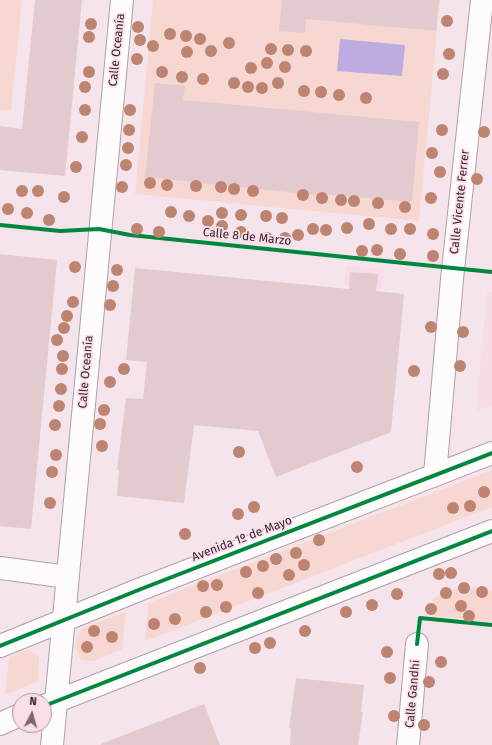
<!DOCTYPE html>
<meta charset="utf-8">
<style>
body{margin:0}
#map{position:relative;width:492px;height:745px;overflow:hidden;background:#f5e4ec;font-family:"Fira Sans",sans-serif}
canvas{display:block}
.north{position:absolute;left:12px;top:693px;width:40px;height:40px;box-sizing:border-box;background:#fcddec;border:1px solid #ab949f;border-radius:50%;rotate:6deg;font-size:11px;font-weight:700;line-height:16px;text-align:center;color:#32272c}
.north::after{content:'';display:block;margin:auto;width:14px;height:18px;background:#76696f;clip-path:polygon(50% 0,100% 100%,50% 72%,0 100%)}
</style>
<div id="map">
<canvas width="492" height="745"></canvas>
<div class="north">N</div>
</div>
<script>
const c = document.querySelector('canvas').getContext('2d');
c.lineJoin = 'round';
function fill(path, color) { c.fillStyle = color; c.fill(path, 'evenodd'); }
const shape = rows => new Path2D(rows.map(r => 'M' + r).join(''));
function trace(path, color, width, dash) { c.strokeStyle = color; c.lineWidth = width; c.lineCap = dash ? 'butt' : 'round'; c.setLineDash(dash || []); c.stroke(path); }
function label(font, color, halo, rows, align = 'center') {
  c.font = font + ' "Fira Sans",sans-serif'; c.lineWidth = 3.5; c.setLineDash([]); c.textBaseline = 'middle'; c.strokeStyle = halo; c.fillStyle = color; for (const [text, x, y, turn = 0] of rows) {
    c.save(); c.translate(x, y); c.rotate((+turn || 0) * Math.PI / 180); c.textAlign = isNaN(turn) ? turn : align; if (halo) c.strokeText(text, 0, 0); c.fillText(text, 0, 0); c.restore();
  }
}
fill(shape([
 [346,266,384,269,382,289,344,285],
 [487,292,492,292,492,405,476,411]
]), '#f8dbe8');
fill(shape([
 [0,0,22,0,11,111,0,110],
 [153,0,440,0,419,221,135,194],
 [492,470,492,507,145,641,148,603],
 [459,587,485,589,492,592,492,622,431,616,433,598],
 [126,612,122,649,93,661,81,660,75,646,80,631,85,627],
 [27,650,31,651,39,657,38,681,5,695,9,657]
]), '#f7d7d2');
fill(shape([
 [340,39,405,45,402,76,337,71]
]), '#beabdf');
fill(shape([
 [35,0,82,0,65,176,0,170,0,126,22,129],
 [282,0,439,0,436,31,306,19,305,33,279,31],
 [155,83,185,86,183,100,419,122,412,202,324,194,324,195,315,195,145,177],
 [0,254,57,260,31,529,0,526],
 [135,268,349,289,350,272,378,274,376,291,404,294,391,432,276,477,258,431,194,425,184,503,117,496,119,470,117,470,126,398,143,399,147,362,126,360],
 [296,678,364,685,361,712,363,712,358,745,290,745,291,728,289,728],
 [204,704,220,745,101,745,101,744]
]), '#e2cacf');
const minor = shape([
 [435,475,452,279,482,0],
 [0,568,67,577],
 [52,745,122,0],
 [408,745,417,644]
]);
const tertiary = shape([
 [0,646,141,589,492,453],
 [44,706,492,531],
 [0,724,20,715]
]);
trace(minor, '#aea1a7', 24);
trace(tertiary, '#aea1a7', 24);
trace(minor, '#fefbfc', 22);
trace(tertiary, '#fefbfc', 22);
trace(shape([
 [0,225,60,231,99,229,130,235,492,272],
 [417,644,420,618,492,625],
 [0,646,141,589,492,453],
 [44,706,492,531]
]), '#00873e', 4);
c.fillStyle = '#bd8472';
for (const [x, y] of [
 [447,21],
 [91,24],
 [138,27],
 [170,34],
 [186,36],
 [89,37],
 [200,39],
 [140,40],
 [229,43],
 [153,46],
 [271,49],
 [288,50],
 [211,51],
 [306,51],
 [187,52],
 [449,54],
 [137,59],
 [267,63],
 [285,67],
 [251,68],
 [89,72],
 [162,72],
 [443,74],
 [182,77],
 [203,79],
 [234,83],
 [278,83],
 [85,87],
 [248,87],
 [262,88],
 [304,91],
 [321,92],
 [339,95],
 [366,98],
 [85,110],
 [130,110],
 [129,130],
 [442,130],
 [484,132],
 [82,137],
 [128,148],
 [432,153],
 [126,165],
 [76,167],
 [440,172],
 [477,179],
 [150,183],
 [167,185],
 [196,186],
 [122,187],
 [221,187],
 [234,189],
 [22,191],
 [38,191],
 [253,191],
 [303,195],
 [64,197],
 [322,198],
 [431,198],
 [341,200],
 [354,201],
 [378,203],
 [405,207],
 [8,209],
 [171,212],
 [27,213],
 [222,213],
 [241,215],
 [189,216],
 [266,216],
 [282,218],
 [49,220],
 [208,221],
 [369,224],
 [222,226],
 [347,228],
 [137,229],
 [313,229],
 [391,229],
 [410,229],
 [326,230],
 [159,232],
 [241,232],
 [433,234],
 [298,235],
 [267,238],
 [285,238],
 [377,250],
 [362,251],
 [400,254],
 [433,256],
 [75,267],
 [117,270],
 [113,286],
 [73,302],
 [110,305],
 [67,316],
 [431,327],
 [64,328],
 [463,332],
 [57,340],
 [63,356],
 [460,366],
 [62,369],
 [124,369],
 [414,371],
 [110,382],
 [61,389],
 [59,406],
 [104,410],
 [100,424],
 [55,425],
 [102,446],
 [239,452],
 [56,455],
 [357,467],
 [52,472],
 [484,492],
 [50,503],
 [470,506],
 [254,507],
 [453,508],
 [238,514],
 [185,534],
 [319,540],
 [296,553],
 [276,559],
 [304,565],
 [263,566],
 [246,572],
 [451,573],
 [439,574],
 [289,575],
 [217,585],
 [203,586],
 [464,588],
 [482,592],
 [258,593],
 [446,593],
 [397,594],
 [372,605],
 [461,606],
 [226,607],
 [431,609],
 [206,612],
 [346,612],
 [469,616],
 [175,619],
 [154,624],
 [94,631],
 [305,631],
 [112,637],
 [270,643],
 [87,647],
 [255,648],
 [387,652],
 [441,662],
 [200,668],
 [390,678],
 [429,682],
 [394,716],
 [424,725]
]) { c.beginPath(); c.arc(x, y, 6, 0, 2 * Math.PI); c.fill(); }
label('12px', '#32272c', '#fcddec', [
 ["Calle Oceanía",117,50,-84],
 ["Calle Vicente Ferrer",460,202,-84],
 ["Calle 8 de Marzo",247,237,6],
 ["Calle Oceanía",86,372,-85],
 ["Avenida 1º de Mayo",242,539,-21],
 ["Calle Gandhi",413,694,-85]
]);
</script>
